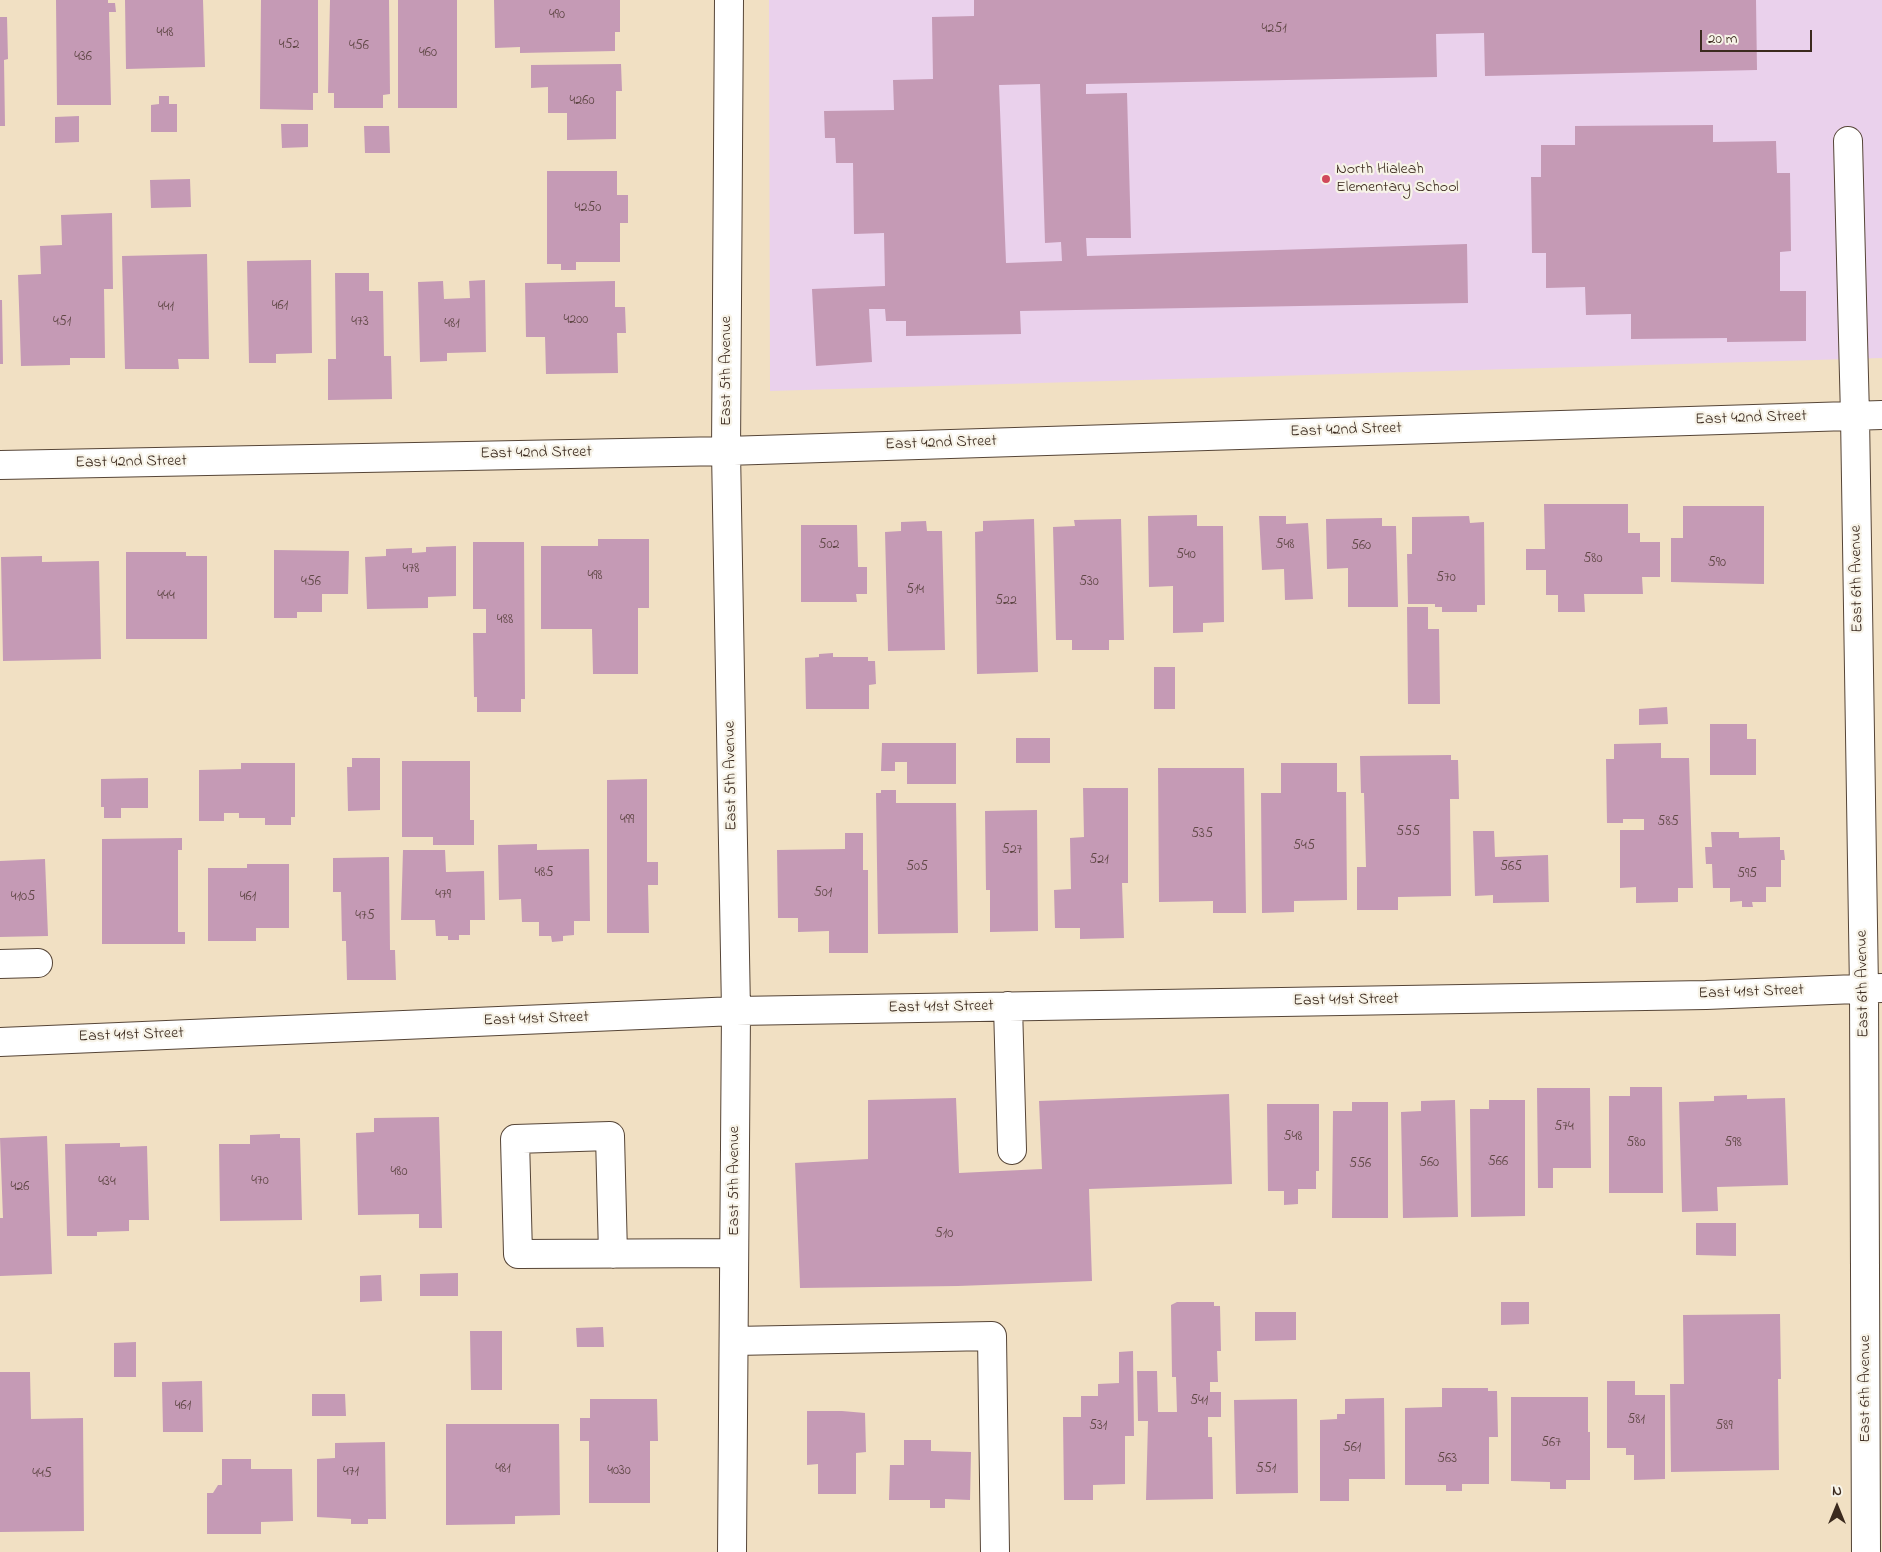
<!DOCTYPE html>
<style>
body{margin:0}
#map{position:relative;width:1882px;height:1552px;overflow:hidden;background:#f1e0c3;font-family:"Indie Flower",sans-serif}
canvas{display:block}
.north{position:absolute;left:1812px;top:1482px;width:50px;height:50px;-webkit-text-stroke:4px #f7f3e8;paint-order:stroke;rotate:0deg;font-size:14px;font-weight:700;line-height:20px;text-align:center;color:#3b2a1e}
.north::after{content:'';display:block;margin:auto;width:18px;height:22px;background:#3b2a1e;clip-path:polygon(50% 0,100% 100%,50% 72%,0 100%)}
.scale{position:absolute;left:1700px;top:30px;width:112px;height:22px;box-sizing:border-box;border:2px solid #3b2a1e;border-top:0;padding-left:6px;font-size:15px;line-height:18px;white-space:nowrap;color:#3b2a1e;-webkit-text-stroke:4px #f7f3e8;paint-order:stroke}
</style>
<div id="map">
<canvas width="1882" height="1552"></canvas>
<div class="north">N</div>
<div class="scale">20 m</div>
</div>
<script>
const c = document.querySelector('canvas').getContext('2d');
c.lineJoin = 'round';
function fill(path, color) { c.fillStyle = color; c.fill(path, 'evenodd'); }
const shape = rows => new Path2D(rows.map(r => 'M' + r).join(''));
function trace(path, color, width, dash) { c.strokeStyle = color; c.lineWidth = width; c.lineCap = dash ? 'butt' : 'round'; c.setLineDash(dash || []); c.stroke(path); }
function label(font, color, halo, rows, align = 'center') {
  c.font = font + ' "Indie Flower",sans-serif'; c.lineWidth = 4.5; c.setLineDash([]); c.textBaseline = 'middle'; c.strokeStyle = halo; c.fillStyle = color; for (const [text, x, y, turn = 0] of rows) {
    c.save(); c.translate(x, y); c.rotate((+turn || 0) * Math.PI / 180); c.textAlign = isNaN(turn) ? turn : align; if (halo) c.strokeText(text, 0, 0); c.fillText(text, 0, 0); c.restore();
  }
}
fill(shape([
 [769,0,1882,0,1882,358,770,391]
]), '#ead1ec');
fill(shape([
 [56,0,108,0,108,3,115,3,116,12,109,12,111,105,57,105],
 [125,0,203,0,205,67,126,69],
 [261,0,318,0,318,93,313,93,313,110,260,109],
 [330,0,389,0,390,94,383,95,383,108,334,108,334,93,328,93],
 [398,0,457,0,457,108,398,108],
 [494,0,620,0,620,32,615,32,615,51,520,53,520,47,495,48],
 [974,0,1756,0,1757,70,1485,76,1484,33,1436,34,1437,77,1086,84,1086,94,1127,93,1131,238,1086,238,1087,256,1467,244,1468,303,1020,311,1021,334,906,336,906,321,886,321,885,309,869,309,872,362,816,366,812,289,885,286,884,233,854,234,853,163,836,163,835,138,825,138,824,111,894,110,893,80,933,79,932,17,974,16],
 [1040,84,1045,243,1061,242,1062,261,1006,263,999,85],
 [0,17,7,17,8,59,4,60,5,126,0,126],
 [621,64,622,91,616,91,616,139,567,140,567,113,548,113,548,87,531,88,531,65],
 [159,96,169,96,169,104,177,104,177,132,151,132,151,105,159,104],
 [79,116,79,142,55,143,55,117],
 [281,124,308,124,308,147,282,148],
 [1713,125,1713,142,1776,141,1777,173,1790,173,1791,251,1780,252,1780,291,1806,291,1806,341,1727,342,1727,338,1631,339,1631,314,1586,315,1585,287,1546,288,1546,253,1532,253,1531,177,1541,177,1541,145,1575,145,1575,126],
 [364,126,389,126,390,153,365,153],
 [547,171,617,171,617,195,628,195,628,223,620,223,620,262,576,262,576,270,561,270,561,264,547,264],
 [190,179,191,207,151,208,150,180],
 [112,213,113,289,104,289,105,358,70,358,70,365,21,366,18,275,41,274,40,246,62,245,61,215],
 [207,254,209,359,178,359,179,369,125,369,122,256],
 [311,260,312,353,276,354,276,363,249,363,247,261],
 [335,273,369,273,369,291,383,291,384,356,391,356,392,399,328,400,328,359,336,359],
 [485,280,486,352,447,353,447,361,420,362,418,282,443,281,444,299,470,298,469,281],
 [615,281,615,307,625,307,626,333,617,333,618,373,546,374,545,337,526,337,525,283],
 [0,300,2,300,3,364,0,364],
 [1544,504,1628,504,1628,533,1640,533,1640,542,1660,542,1660,577,1642,577,1643,594,1584,594,1585,612,1558,612,1558,595,1546,595,1546,570,1526,570,1526,549,1545,549],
 [1683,506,1764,506,1764,584,1671,582,1671,538,1683,538],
 [1197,515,1197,526,1223,526,1224,622,1203,623,1203,632,1173,633,1173,586,1149,587,1148,516],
 [1259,516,1286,516,1286,524,1308,523,1313,599,1285,600,1284,569,1262,570],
 [1469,516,1470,523,1484,522,1485,605,1477,605,1477,612,1442,612,1442,607,1435,607,1435,604,1408,604,1407,554,1412,554,1412,517],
 [1382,518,1382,526,1396,526,1398,607,1348,607,1348,568,1327,569,1326,519],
 [1034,519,1038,672,977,674,975,532,983,531,983,521],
 [1121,519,1124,640,1109,640,1109,650,1072,650,1072,640,1056,640,1053,527,1075,526,1074,520],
 [926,521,927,531,942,531,945,650,888,651,885,532,901,531,901,522],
 [801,525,857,525,858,567,867,567,867,594,856,594,857,602,801,602],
 [598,539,649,539,649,608,638,608,638,674,593,674,592,629,541,629,541,546,598,546],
 [473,542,524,542,525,699,521,699,521,712,477,712,477,697,474,697,473,633,486,633,486,609,473,609],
 [456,546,456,596,428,597,428,608,367,609,365,557,386,556,386,549,412,548,412,553,426,552,426,547],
 [274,550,349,551,348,594,322,594,322,612,297,612,297,618,274,618],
 [126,552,186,552,186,556,207,556,207,639,126,639],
 [42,556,42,562,99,561,101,659,3,661,1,557],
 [1407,607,1428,607,1428,629,1439,629,1440,704,1408,704],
 [833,653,833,657,868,657,868,661,875,661,876,684,869,685,869,709,806,709,805,658,819,657,819,654],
 [1154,667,1175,667,1175,709,1154,709],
 [1667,707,1668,724,1639,725,1639,709],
 [1710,724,1747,724,1747,739,1756,739,1756,775,1710,775],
 [1016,738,1050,738,1050,763,1016,763],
 [882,743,956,743,956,784,907,784,907,762,895,762,895,771,881,771],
 [1661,743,1661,758,1689,758,1693,888,1678,888,1678,902,1636,903,1636,887,1620,888,1620,830,1644,830,1644,819,1623,819,1623,823,1607,823,1606,759,1614,759,1614,744],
 [1451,755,1451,760,1458,760,1459,799,1450,799,1451,896,1398,897,1398,910,1357,910,1357,867,1366,867,1364,793,1361,793,1360,756],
 [352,758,380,758,380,810,348,811,347,767,352,767],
 [402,761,470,761,470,820,474,820,474,845,433,845,433,837,402,837],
 [241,763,295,763,295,817,291,817,291,825,265,825,265,818,239,818,239,813,224,813,224,821,199,821,199,770,241,769],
 [1281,763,1337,763,1337,792,1346,792,1347,900,1294,901,1294,912,1262,913,1261,793,1281,793],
 [1158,768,1244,768,1246,913,1213,913,1213,901,1159,902],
 [148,778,148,808,121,808,121,818,104,818,104,807,101,807,101,779],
 [647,779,647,862,658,862,658,885,648,885,649,933,607,933,607,780],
 [1083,788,1128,788,1128,883,1122,883,1124,938,1080,939,1080,928,1055,928,1054,890,1071,889,1070,838,1084,837],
 [881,790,896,790,896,803,956,803,958,933,878,934,876,793,881,793],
 [1037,810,1038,931,990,932,990,890,986,890,985,811],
 [1473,831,1494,831,1495,857,1548,855,1549,902,1493,903,1493,895,1475,896],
 [1711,832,1739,832,1739,838,1780,837,1780,850,1784,850,1785,860,1781,860,1781,887,1766,887,1766,902,1752,902,1753,907,1742,907,1742,901,1730,902,1730,888,1713,888,1712,864,1706,864,1705,847,1712,847],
 [845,833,863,833,863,870,868,870,868,953,829,953,829,931,798,932,798,918,778,918,777,850,845,849],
 [182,838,182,850,178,850,178,932,185,932,185,944,102,944,102,839],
 [537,844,537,850,589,849,590,921,574,921,574,935,563,936,563,941,552,942,551,936,539,936,539,922,522,922,521,899,499,900,498,845],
 [403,850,445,850,446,872,484,871,485,920,470,920,470,935,459,935,459,940,448,940,448,936,436,936,435,920,401,920],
 [389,857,390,950,395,950,396,980,347,980,346,941,342,941,341,892,333,892,333,858],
 [45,859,48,936,0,937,0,861],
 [247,864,289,864,289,928,256,928,256,941,208,941,208,868,247,868],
 [1630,1087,1662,1087,1663,1193,1609,1193,1609,1096,1630,1096],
 [1537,1088,1590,1088,1591,1168,1553,1168,1553,1188,1538,1188],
 [1229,1094,1232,1184,1089,1189,1092,1281,958,1286,800,1288,795,1163,868,1159,868,1100,956,1098,959,1173,1042,1169,1039,1101],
 [1747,1095,1747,1099,1785,1098,1788,1185,1717,1187,1718,1211,1682,1212,1679,1102,1714,1101,1714,1096],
 [1455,1100,1458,1217,1403,1218,1401,1112,1421,1111,1421,1101],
 [1489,1100,1525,1100,1525,1216,1471,1217,1470,1109,1489,1109],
 [1352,1102,1388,1102,1388,1218,1332,1218,1333,1111,1352,1111],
 [1267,1104,1319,1104,1319,1171,1316,1171,1316,1189,1298,1189,1298,1204,1284,1205,1284,1191,1268,1191],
 [439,1117,442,1228,419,1228,419,1214,358,1215,356,1133,374,1132,374,1118],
 [280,1134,280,1138,300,1138,302,1220,220,1221,219,1144,250,1144,250,1135],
 [47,1136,52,1274,0,1276,0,1218,3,1218,0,1138],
 [120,1143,120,1147,147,1146,149,1220,129,1220,129,1231,97,1232,97,1236,67,1236,65,1144],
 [1696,1223,1736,1223,1736,1256,1696,1255],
 [458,1273,458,1296,420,1296,420,1274],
 [381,1275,382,1301,360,1302,360,1276],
 [1177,1302,1214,1302,1214,1306,1220,1306,1221,1351,1217,1351,1218,1382,1210,1382,1210,1392,1221,1392,1221,1417,1208,1417,1208,1437,1212,1437,1213,1499,1146,1500,1148,1421,1138,1421,1137,1371,1157,1371,1158,1412,1177,1412,1176,1377,1172,1377,1171,1305],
 [1501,1302,1529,1302,1529,1324,1501,1325],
 [1255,1312,1296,1312,1296,1340,1255,1341],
 [1780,1314,1781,1379,1778,1379,1779,1470,1671,1472,1670,1384,1684,1384,1683,1315],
 [603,1327,604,1347,577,1347,576,1328],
 [470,1331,502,1331,502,1390,471,1390],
 [136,1342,136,1377,114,1377,114,1343],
 [1133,1351,1134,1436,1125,1436,1125,1484,1093,1485,1093,1500,1064,1500,1063,1417,1081,1417,1081,1396,1098,1396,1098,1384,1119,1383,1119,1352],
 [0,1372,30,1372,31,1419,83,1418,84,1531,0,1532],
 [202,1381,203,1432,163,1432,162,1382],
 [1607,1381,1635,1381,1635,1395,1665,1395,1665,1479,1634,1480,1634,1455,1626,1455,1626,1448,1607,1448],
 [1442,1388,1488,1388,1488,1391,1497,1391,1498,1437,1489,1437,1489,1484,1462,1484,1462,1491,1446,1491,1446,1485,1405,1485,1405,1408,1442,1407],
 [312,1394,345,1394,346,1416,312,1416],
 [1511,1397,1588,1397,1588,1432,1590,1432,1590,1480,1566,1480,1566,1489,1550,1489,1550,1482,1511,1481],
 [1384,1398,1385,1479,1349,1479,1349,1501,1320,1501,1320,1420,1337,1419,1337,1414,1345,1414,1345,1399],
 [590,1399,657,1399,658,1441,650,1441,650,1503,589,1503,589,1441,580,1441,580,1418,590,1418],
 [1297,1399,1298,1493,1236,1494,1234,1400],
 [807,1411,842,1411,865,1413,866,1452,856,1453,856,1494,818,1494,818,1464,807,1465],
 [446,1424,559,1424,560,1515,515,1516,515,1524,446,1525],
 [904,1440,931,1440,931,1451,971,1452,970,1500,945,1499,945,1508,930,1508,930,1500,889,1500,890,1465,904,1465],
 [385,1442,386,1519,368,1519,368,1524,351,1524,351,1519,317,1517,317,1459,335,1458,335,1443],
 [222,1459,251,1459,251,1469,292,1469,293,1521,261,1522,261,1534,207,1534,207,1493,213,1493,218,1485,222,1485]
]), '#c59ab5');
const minor = shape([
 [729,0,726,451,736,1011,732,1552],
 [1848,141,1855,416,1864,989,1866,1552],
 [0,465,726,451,1882,415],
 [0,964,38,963],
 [1008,1006,1012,1150],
 [0,1042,736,1011,1706,995,1882,988],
 [613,1254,610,1136,515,1139,518,1254,734,1253],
 [734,1341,992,1336,995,1552]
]);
trace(minor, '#564537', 30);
trace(minor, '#fff', 28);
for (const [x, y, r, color] of [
 [1326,179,5,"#d1495b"]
]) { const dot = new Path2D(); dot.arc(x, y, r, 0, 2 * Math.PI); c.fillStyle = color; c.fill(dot); trace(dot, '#f7f3e8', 2); }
label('14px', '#5e4644', null, [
 ["490",557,16],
 ["4251",1274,30],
 ["448",165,34],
 ["452",289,46],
 ["456",359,47],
 ["460",428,54],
 ["436",83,58],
 ["4260",582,102],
 ["4250",588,209],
 ["461",280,307],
 ["441",166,308],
 ["4200",576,321],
 ["451",62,323],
 ["473",360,323],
 ["481",452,325],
 ["502",829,546],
 ["548",1285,546],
 ["560",1361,547],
 ["540",1186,556],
 ["580",1593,560],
 ["590",1717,564],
 ["478",411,570],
 ["498",595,577],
 ["570",1446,579],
 ["456",311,583],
 ["530",1089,583],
 ["514",915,591],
 ["444",166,597],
 ["522",1006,602],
 ["488",505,621],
 ["499",627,821],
 ["585",1668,823],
 ["555",1408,833],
 ["535",1202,835],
 ["545",1304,847],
 ["527",1012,851],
 ["521",1099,861],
 ["505",917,868],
 ["565",1511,868],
 ["485",544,874],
 ["595",1747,875],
 ["501",823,894],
 ["479",443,896],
 ["4105",23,898],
 ["461",248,898],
 ["475",365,917],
 ["574",1564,1128],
 ["548",1293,1138],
 ["580",1636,1144],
 ["598",1733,1144],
 ["566",1498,1163],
 ["560",1429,1164],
 ["556",1360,1165],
 ["480",399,1173],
 ["470",260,1182],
 ["434",107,1183],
 ["426",20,1188],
 ["510",944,1235],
 ["541",1199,1402],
 ["461",183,1407],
 ["581",1636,1421],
 ["531",1098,1427],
 ["589",1724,1427],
 ["567",1551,1444],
 ["561",1352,1449],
 ["563",1447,1460],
 ["481",503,1470],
 ["551",1266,1470],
 ["4030",619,1472],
 ["471",351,1473],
 ["445",42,1475]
]);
label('16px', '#3b2a1e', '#f7f3e8', [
 ["North Hialeah",1336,170],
 ["Elementary School",1336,188]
], 'left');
label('16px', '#3b2a1e', '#f7f3e8', [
 ["East 5th Avenue",727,371,-90],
 ["East 42nd Street",1751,419,-2],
 ["East 42nd Street",1346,431,-2],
 ["East 42nd Street",941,444,-2],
 ["East 42nd Street",536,454,-1],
 ["East 42nd Street",131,463,-1],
 ["East 6th Avenue",1858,579,-91],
 ["East 5th Avenue",732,776,-91],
 ["East 6th Avenue",1864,984,-91],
 ["East 41st Street",1751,993,-2],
 ["East 41st Street",1346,1001,-1],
 ["East 41st Street",941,1008,-1],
 ["East 41st Street",536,1020,-2],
 ["East 41st Street",131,1036,-2],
 ["East 5th Avenue",735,1181,-90],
 ["East 6th Avenue",1866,1389,-90]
]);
</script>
